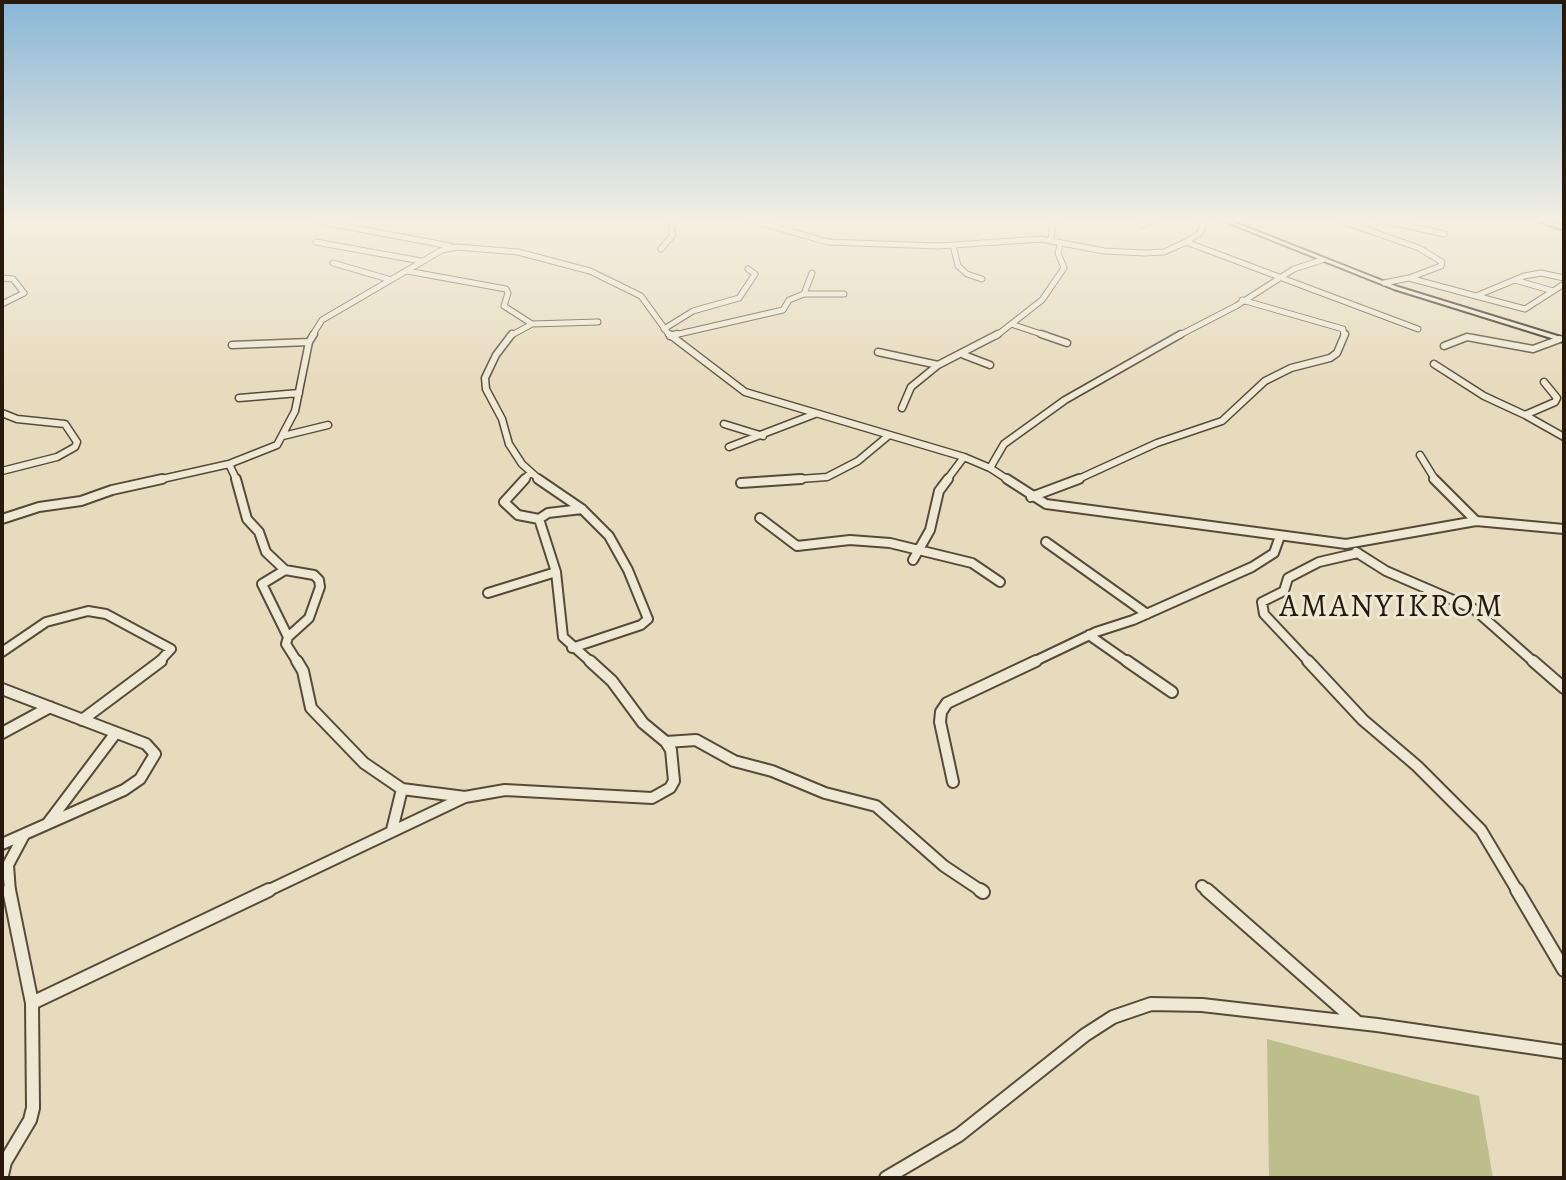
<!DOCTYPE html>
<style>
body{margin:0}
#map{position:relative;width:1566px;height:1180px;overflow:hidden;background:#e7dbbe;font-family:Alegreya,serif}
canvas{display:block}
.frame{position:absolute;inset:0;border:4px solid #271a0d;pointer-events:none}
</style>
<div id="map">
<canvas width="1566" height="1180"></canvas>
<div class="frame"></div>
</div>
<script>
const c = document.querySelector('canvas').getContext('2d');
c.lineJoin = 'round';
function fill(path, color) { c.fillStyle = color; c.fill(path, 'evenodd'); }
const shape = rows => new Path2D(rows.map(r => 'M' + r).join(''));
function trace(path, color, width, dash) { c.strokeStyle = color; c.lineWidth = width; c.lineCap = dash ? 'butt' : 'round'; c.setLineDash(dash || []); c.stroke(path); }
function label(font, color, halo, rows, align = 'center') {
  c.font = font + ' Alegreya,serif'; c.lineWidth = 6; c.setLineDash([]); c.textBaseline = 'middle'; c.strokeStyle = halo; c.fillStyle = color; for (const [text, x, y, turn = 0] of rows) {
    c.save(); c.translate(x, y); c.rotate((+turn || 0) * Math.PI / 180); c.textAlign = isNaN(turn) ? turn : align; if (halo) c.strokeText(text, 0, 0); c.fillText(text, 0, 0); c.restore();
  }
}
fill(shape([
 [1267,1039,1479,1096,1493,1178,1269,1178]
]), '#bebe8c');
const streetFar4 = shape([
 [317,221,450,246],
 [754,221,828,242,938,246,1041,239,1104,251,1145,253,1164,252,1186,242,1200,233,1204,221],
 [1342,221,1419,248,1442,262,1441,266,1409,278,1384,283],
 [1386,221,1444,234],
 [1143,225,1153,221],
 [1051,241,1053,221],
 [316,242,421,261],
 [1186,242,1418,329],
 [953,245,958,266,967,274,982,279],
 [661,249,673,235,671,227,675,221],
 [333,263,388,279],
 [407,271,506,289,508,293,504,306,532,324,598,322],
 [2,278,13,279,24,293,2,304],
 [1409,278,1476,296,1524,276,1541,273,1564,278],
 [1515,280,1553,291],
 [804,294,812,273],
 [1476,296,1525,309,1564,284],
 [1242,300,1343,329,1344,336],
 [1014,325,1047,336],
 [664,329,693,311,739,298,755,274,748,269],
 [312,336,322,320,442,250,457,247,518,252,590,271,641,296,670,336],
 [510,336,532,324],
 [670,336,783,310,789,300,804,294,844,294],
 [996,336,1042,300,1064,268,1058,253,1060,245],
 [1178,336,1236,306,1294,269,1322,260]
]);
const streetFar3 = shape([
 [512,334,496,355,485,378,486,389,502,419,509,444,522,464,541,481],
 [669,334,745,392,964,457,990,468],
 [1041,334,1067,343],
 [670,336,677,334],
 [232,345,309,342],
 [1444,346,1467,337,1533,349,1560,339],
 [878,352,938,365],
 [964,355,990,365],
 [1434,364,1484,396,1525,415],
 [1544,382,1557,398,1555,402,1525,415,1564,437],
 [239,398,299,393],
 [902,408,911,387,938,365,998,334],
 [2,413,17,419,65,424,77,442,75,447,57,457,2,471],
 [724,424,763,436],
 [283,436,328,425],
 [729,447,815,414],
 [1420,455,1436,481],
 [229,464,237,481],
 [153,481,229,464,277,445,295,411,309,342,314,334],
 [523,481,530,473],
 [772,481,827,477,858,461,888,436],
 [946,481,964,457],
 [1010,481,990,468,1004,444,1065,400,1181,334],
 [1074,481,1157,443,1222,421,1265,381,1291,368,1330,358,1337,353,1345,334]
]);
const streetFar2 = shape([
 [236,479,247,519,259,532,266,552,285,570,314,575,319,580,320,587,309,618,288,637],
 [525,479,504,502,518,515,539,519],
 [538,479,582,509,609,536,628,570,648,619,641,625,572,648],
 [1007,479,1046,504,1346,544,1476,521,1564,529],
 [1434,479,1476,521],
 [741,483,801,479],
 [1031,497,1079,479],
 [582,509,548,513,539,519,556,572,563,637,592,663],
 [760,518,797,546,850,540,890,543,972,563,1000,582],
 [2,519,39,507,81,501,112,490,162,479],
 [1046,542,1147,614],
 [1356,552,1386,571,1474,609,1535,663],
 [913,560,930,530,939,491,948,479],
 [285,570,262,584,288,637,286,644,298,663],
 [488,593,556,572],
 [1089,635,1129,663],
 [2,652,46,622,88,611,106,614,171,649,158,663],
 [1031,663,1096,632,1133,620,1252,567,1274,553,1280,536],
 [1310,663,1264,614,1262,602,1284,591,1288,578,1319,562,1358,553]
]);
const streetFar1 = shape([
 [297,661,303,671,311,708,364,763,402,789,465,797],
 [1127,661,1172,692],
 [1308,661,1363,720,1417,766,1481,830,1518,892],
 [1533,661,1564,688],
 [2,689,146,744,155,754,140,779,124,790,2,844],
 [82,720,161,661],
 [2,733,50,707],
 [666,742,696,740,734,761,772,771,825,793,876,806,944,866,983,892],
 [953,782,940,722,941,712,947,703,1036,661],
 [48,823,115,734],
 [392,830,402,789],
 [1202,886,1209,892],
 [10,892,8,865,24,835],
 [265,892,465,797,505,790,652,798,670,788,674,781,671,750,666,742,643,723,612,681,590,661]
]);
const street = shape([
 [9,890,32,1003],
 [980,890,983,892],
 [1207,890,1357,1022],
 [1517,890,1564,970],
 [2,1175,5,1162,30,1120,33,1108,32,1003,269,890],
 [886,1178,959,1135,1085,1035,1113,1017,1151,1004,1202,1005,1377,1025,1564,1052]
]);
const secondary = shape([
 [1224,221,1231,221,1398,287,1564,338,1564,342,1394,289,1224,221]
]);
const highway = shape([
 [1539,221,1550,221,1564,225,1564,230,1539,221]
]);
trace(streetFar4, '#574a39', 7);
trace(streetFar3, '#574a39', 9);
trace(streetFar2, '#574a39', 12);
trace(streetFar1, '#574a39', 14);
trace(street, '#574a39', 16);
trace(secondary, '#271a0d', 4);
trace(highway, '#271a0d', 4);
trace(streetFar4, '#efe8d5', 5);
trace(streetFar3, '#efe8d5', 6);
trace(streetFar2, '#efe8d5', 8);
trace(streetFar1, '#efe8d5', 10);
trace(street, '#efe8d5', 12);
fill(secondary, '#efe8d5');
fill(highway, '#e7dbbe');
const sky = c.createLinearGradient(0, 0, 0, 386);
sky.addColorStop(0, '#89b6d7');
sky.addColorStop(0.57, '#f4efe2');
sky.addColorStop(1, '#f4efe200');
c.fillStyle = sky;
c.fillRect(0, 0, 1566, 386);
c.letterSpacing = '2px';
label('32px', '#271a0d', '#efe8d5', [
 ["AMANYIKROM",1392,608]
]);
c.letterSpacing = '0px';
</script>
